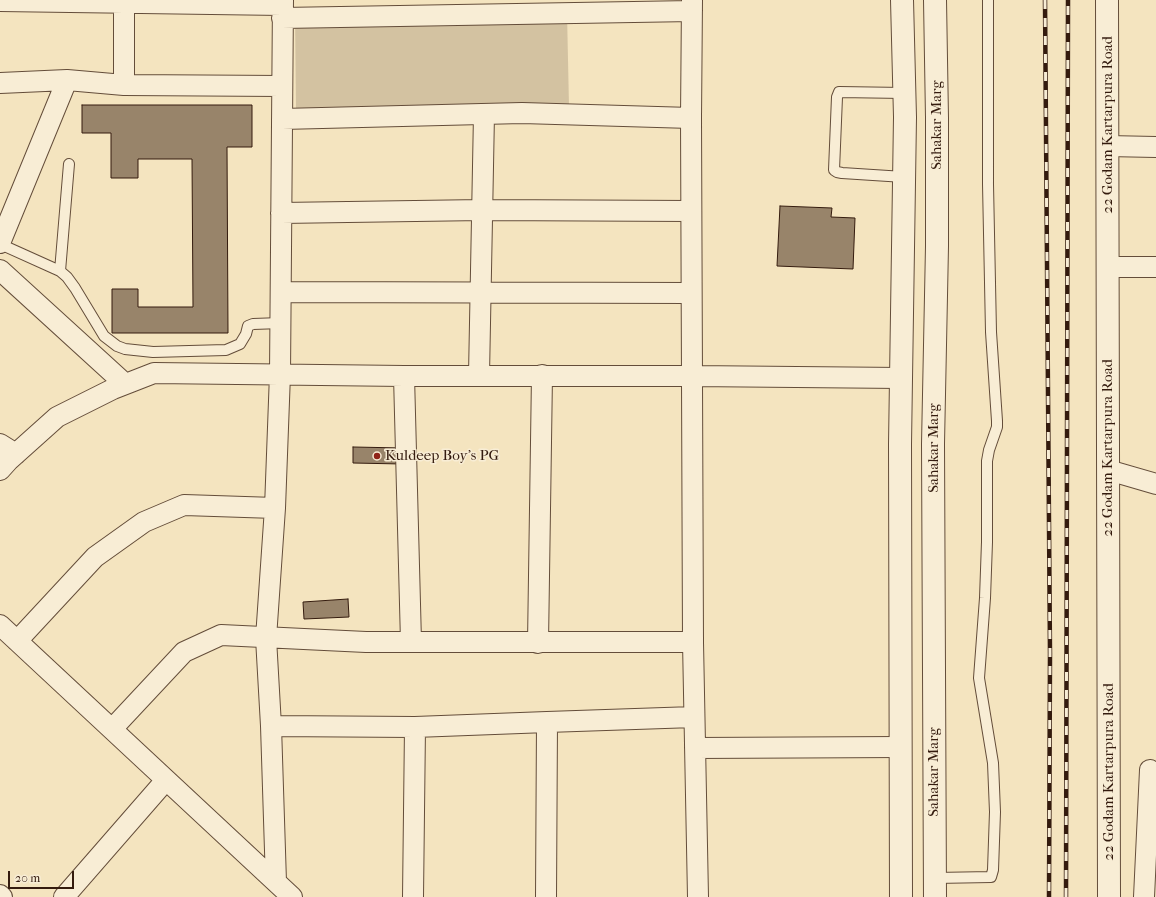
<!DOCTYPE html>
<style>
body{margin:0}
#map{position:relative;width:1156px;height:897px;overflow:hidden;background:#f4e4bf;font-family:"IM FELL French Canon",serif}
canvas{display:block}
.scale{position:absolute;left:8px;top:871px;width:66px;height:18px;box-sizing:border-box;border:2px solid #341b0e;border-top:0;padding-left:5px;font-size:12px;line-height:14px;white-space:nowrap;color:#341b0e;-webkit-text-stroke:3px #f8edd5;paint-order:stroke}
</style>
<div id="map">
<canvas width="1156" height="897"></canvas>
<div class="scale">20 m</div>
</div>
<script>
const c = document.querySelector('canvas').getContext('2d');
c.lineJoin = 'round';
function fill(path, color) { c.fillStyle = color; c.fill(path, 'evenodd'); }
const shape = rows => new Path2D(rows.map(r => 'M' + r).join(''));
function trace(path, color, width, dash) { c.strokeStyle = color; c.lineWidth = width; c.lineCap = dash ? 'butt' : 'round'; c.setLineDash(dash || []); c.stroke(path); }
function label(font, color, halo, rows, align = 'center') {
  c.font = font + ' "IM FELL French Canon",serif'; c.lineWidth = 3; c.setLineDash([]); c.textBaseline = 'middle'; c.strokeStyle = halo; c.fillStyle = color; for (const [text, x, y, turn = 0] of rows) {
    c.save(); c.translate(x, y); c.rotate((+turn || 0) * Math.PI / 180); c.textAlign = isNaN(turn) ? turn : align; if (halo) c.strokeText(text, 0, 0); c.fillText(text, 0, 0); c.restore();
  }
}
fill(shape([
 [567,12,569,107,296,110,295,14]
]), '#d3c2a1');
const building = shape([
 [82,105,252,105,252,147,227,147,228,333,112,333,112,289,138,289,138,307,193,307,192,159,138,159,138,178,111,178,111,133,82,133,82,105],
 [780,206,832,208,831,217,855,218,853,269,777,266,780,206],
 [353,447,402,448,402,464,353,463,353,447],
 [348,599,349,617,304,619,303,602,348,599]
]);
fill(building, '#98846a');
trace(building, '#341b0e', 1);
const service = shape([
 [904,177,842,173,837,172,834,170,837,97,839,92,904,93],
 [0,244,60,271,67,277,75,288,104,336,117,346,125,349,153,352,226,350,240,344,246,334,248,326,253,324,281,323],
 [60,271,69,164],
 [935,878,991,877,993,870,995,812,993,763,979,678,985,598,987,542,987,461,989,450,997,427,997,421,991,332,988,184,988,0]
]);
const minor = shape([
 [124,0,124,85],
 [692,0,691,118,693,642,698,897],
 [0,1,282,5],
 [282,18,692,11],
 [0,83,67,80,124,85,282,86],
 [282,119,522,113,691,118],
 [1107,146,1156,147],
 [281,213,482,210,691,211],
 [0,243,67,80],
 [1108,267,1156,267],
 [0,270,125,384],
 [281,292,691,293],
 [479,375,484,114],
 [404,376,411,642],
 [0,444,16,454],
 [0,470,9,460,57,417,113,389,154,373,404,376,692,376,901,378],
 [1108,470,1156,484],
 [0,625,292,897],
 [17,641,95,557,144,522,184,505,275,508,280,374,283,0],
 [538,643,542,375],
 [547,722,694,717],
 [271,726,266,638,275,508],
 [112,729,184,652,221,635,366,642,693,642],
 [695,748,901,747],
 [276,882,271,726,415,727],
 [0,895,2,897],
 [64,897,166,780],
 [413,897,415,727,547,722,546,897],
 [1144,897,1150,770]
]);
const tertiary = shape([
 [935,0,937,118,937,246,933,444,935,897],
 [1107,0,1109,897],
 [901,897,900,444,905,117,902,0]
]);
trace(service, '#644d3a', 12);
trace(minor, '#644d3a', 22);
trace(tertiary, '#644d3a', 24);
trace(service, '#f8edd5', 10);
trace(minor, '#f8edd5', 20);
trace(tertiary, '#f8edd5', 22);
const rail = shape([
 [1045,0,1050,653,1049,897],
 [1066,897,1068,0]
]);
trace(rail, '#341b0e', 4.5);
trace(rail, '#f8edd5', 3, [9]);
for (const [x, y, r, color] of [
 [377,456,4,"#8f2418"]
]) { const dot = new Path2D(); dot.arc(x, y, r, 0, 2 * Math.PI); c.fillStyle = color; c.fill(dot); trace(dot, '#f8edd5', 1.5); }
label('15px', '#341b0e', '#f8edd5', [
 ["Sahakar Marg",937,125,-90],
 ["22 Godam Kartarpura Road",1108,125,-90],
 ["Sahakar Marg",934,448,-90],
 ["22 Godam Kartarpura Road",1108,448,-90],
 ["Sahakar Marg",934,772,-90],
 ["22 Godam Kartarpura Road",1109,772,-90]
]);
label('15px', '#341b0e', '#f8edd5', [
 ["Kuldeep Boy's PG",385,456]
], 'left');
</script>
